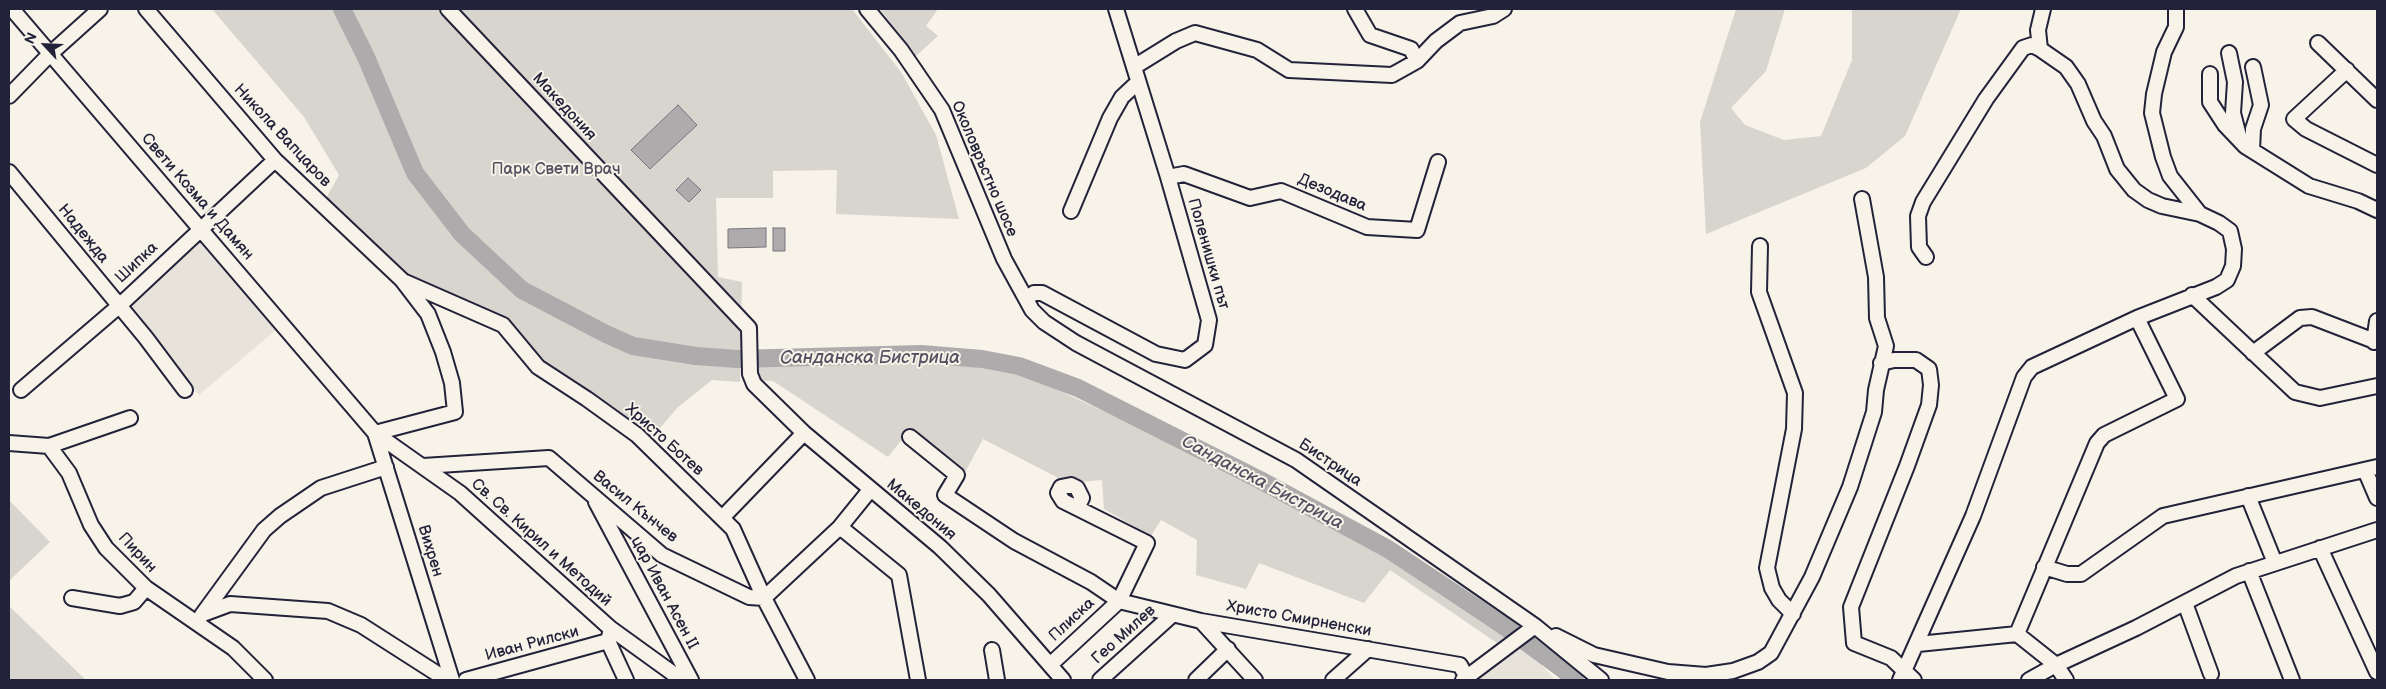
<!DOCTYPE html>
<meta charset="utf-8">
<style>
body{margin:0}
#map{position:relative;width:2386px;height:689px;overflow:hidden;background:#f7f3e8;font-family:"Balsamiq Sans",sans-serif}
canvas{display:block}
.frame{position:absolute;inset:0;border:10px solid #22223b;pointer-events:none}
.north{position:absolute;left:20px;top:20px;width:50px;height:50px;-webkit-text-stroke:4px #f7f3e8;paint-order:stroke;rotate:295deg;font-size:14px;font-weight:700;line-height:20px;text-align:center;color:#22223b}
.north::after{content:'';display:block;margin:auto;width:18px;height:22px;background:#22223b;clip-path:polygon(50% 0,100% 100%,50% 72%,0 100%)}
</style>
<div id="map">
<canvas width="2386" height="689"></canvas>
<div class="frame"></div>
<div class="north">N</div>
</div>
<script>
const c = document.querySelector('canvas').getContext('2d');
c.lineJoin = 'round';
function fill(path, color) { c.fillStyle = color; c.fill(path, 'evenodd'); }
const shape = rows => new Path2D(rows.map(r => 'M' + r).join(''));
function trace(path, color, width, dash) { c.strokeStyle = color; c.lineWidth = width; c.lineCap = dash ? 'butt' : 'round'; c.setLineDash(dash || []); c.stroke(path); }
function label(font, color, halo, rows, align = 'center') {
  c.font = font + ' "Balsamiq Sans",sans-serif'; c.lineWidth = 4; c.setLineDash([]); c.textBaseline = 'middle'; c.strokeStyle = halo; c.fillStyle = color; for (const [text, x, y, turn = 0] of rows) {
    c.save(); c.translate(x, y); c.rotate((+turn || 0) * Math.PI / 180); c.textAlign = isNaN(turn) ? turn : align; if (halo) c.strokeText(text, 0, 0); c.fillText(text, 0, 0); c.restore();
  }
}
fill(shape([
 [200,239,277,329,199,395,126,302],
 [1522,643,1555,680,1478,680,1475,677]
]), '#e7e3db');
fill(shape([
 [212,9,852,9,901,72,936,135,959,219,836,214,837,170,773,171,773,198,716,198,718,277,742,282,740,382,712,380,678,407,649,441,542,369,504,323,400,276,325,200,339,175,304,117],
 [880,9,938,9,926,26,938,36,916,56],
 [1736,9,1785,9,1766,71,1731,108,1745,125,1784,140,1821,136,1852,60,1852,9,1961,9,1905,136,1866,168,1706,234,1700,122],
 [865,358,1014,370,1219,464,1396,560,1509,635,1497,643,1390,570,1364,603,1259,563,1246,589,1196,575,1197,540,1161,520,1151,536,1104,509,1102,480,1068,483,983,439,964,474,910,429,888,457,773,381,753,380,755,363],
 [9,500,50,542,9,581],
 [9,606,86,680,9,680]
]), '#d8d5cf');
const water = shape([
 [678,105,697,125,650,169,631,150,678,105],
 [688,178,701,190,689,202,676,190,688,178],
 [766,228,766,247,728,248,728,229,766,228],
 [773,228,785,228,785,251,773,251,773,228]
]);
fill(water, '#aeabad');
trace(water, '#76747f', 1);
trace(shape([
 [342,9,366,57,415,173,462,234,522,290,606,334,633,346,696,356,737,359,921,354,982,359,1019,366,1078,388,1260,480,1388,549,1501,624,1564,670,1575,680]
]), '#aeabad', 18);
const minor = shape([
 [12,9,375,433,460,493,610,628,682,680],
 [146,9,275,160,402,280,428,314,443,352,452,383,455,412,375,433],
 [448,9,749,328,750,374,754,384,804,433,940,547,989,595,1063,680],
 [867,9,901,50,942,110,1004,259,1032,310,1044,322,1076,343,1296,460,1535,626,1601,680],
 [2176,9,2176,27,2164,52,2154,94,2152,113,2163,157,2170,176,2200,214],
 [2318,43,2377,100],
 [2040,49,2038,30,2043,9],
 [2229,53,2235,82,2233,113,2240,140],
 [1417,61,1436,41,1460,23,1493,16,1504,9],
 [1134,67,1176,41,1195,33,1257,50,1289,70,1392,75,1417,61,1411,49,1370,35,1355,9],
 [2347,70,2294,119,2306,129,2377,165],
 [2210,74,2210,102,2225,125,2245,146,2309,186,2358,201,2377,210],
 [9,96,50,54,100,9],
 [2252,150,2253,129,2261,105,2253,67],
 [9,172,146,338,185,390],
 [1168,177,1184,174,1250,198,1281,191,1367,227,1417,230,1438,162],
 [1071,211,1110,118,1122,97,1138,82],
 [1760,246,1759,292,1795,393,1794,429,1767,568,1772,588,1779,600,1793,614],
 [405,282,503,325,538,367,587,399,637,435,733,529,764,598,807,680],
 [2192,295,2295,392,2320,398,2377,386],
 [1026,299,1034,293,1042,293,1156,354,1185,360,1205,345,1209,320,1168,177,1116,9],
 [2374,342,2377,321],
 [2253,353,2300,318,2312,317,2377,342],
 [1881,363,1894,360,1916,360,1929,369,1931,385,1929,405,1907,466,1851,607,1854,643,1891,658,1914,680],
 [21,390,119,306,275,160],
 [375,433,452,680],
 [910,437,957,475,945,495,1014,541,1091,582,1119,601,1201,621,1460,665,1468,680],
 [9,443,49,446,69,473,91,525,106,548,146,588,233,648,265,680],
 [49,446,130,418],
 [423,466,549,458,662,555,749,597,764,598,840,527,870,490],
 [2365,470,2377,498],
 [2248,496,2275,563],
 [596,502,691,680],
 [722,518,804,433],
 [840,527,899,575,918,680],
 [2320,548,2377,672],
 [2044,567,2067,574,2081,574,2163,516,2377,467],
 [2249,571,2292,680],
 [72,598,120,606,134,602,146,588],
 [2185,603,2211,674],
 [203,614,230,604,328,611,361,625,447,680],
 [202,615,264,530,280,516,321,488,386,467],
 [1201,621,1255,680],
 [610,633,608,641,626,680],
 [2017,634,2097,443,2104,435,2177,399,2137,318],
 [1556,636,1594,655,1668,672,1706,675,1733,671,1758,662,1771,653,1812,577,1850,487,1874,412,1876,390,1886,346,1877,318,1876,277,1862,199],
 [1918,644,2017,634,2056,665,2066,680],
 [992,650,997,680],
 [1050,665,1119,601,1147,543,1063,501,1058,493,1061,487,1071,485,1077,488,1082,498,1077,508],
 [466,680,608,641],
 [1100,680,1172,615],
 [1196,680,1228,649],
 [1333,680,1368,649],
 [1463,680,1535,626],
 [1900,680,1973,516,2024,377,2032,367,2137,318,2216,287,2227,280,2233,266,2234,249,2230,231,2219,223,2200,214,2162,206,2148,200,2134,190,2117,169,2104,136,2094,121,2078,84,2066,67,2040,49,2032,45,2023,48,1986,99,1923,202,1918,216,1919,247,1926,257],
 [2029,680,2056,665,2136,628,2236,576,2377,530]
]);
trace(minor, '#22223b', 18);
trace(minor, '#f7f3e8', 14);
label('16px', '#22223b', '#f7f3e8', [
 ["Македония",564,107,47],
 ["Никола Вапцаров",282,136,47],
 ["Околовръстно шосе",984,169,67],
 ["Дезодава",1332,193,23],
 ["Свети Козма и Дамян",197,197,49],
 ["Надежда",83,234,51],
 ["Поленишки път",1208,254,74],
 ["Шипка",137,263,-43],
 ["Христо Ботев",664,440,42],
 ["Бистрица",1330,463,34],
 ["Васил Кънчев",635,507,39],
 ["Македония",921,510,40],
 ["Св. Св. Кирил и Методий",541,543,42],
 ["Вихрен",430,551,73],
 ["Пирин",137,553,47],
 ["цар Иван Асен II",664,593,62],
 ["Христо Смирненски",1299,619,10],
 ["Плиска",1072,620,-43],
 ["Гео Милев",1124,635,-42],
 ["Иван Рилски",532,644,-15]
]);
label('16px', '#504f60', '#f7f3e8', [
 ["Парк Свети Врач",556,170]
]);
label('italic 18px', '#535263', '#f7f3e8', [
 ["Санданска Бистрица",870,358],
 ["Санданска Бистрица",1262,483,28]
]);
</script>
